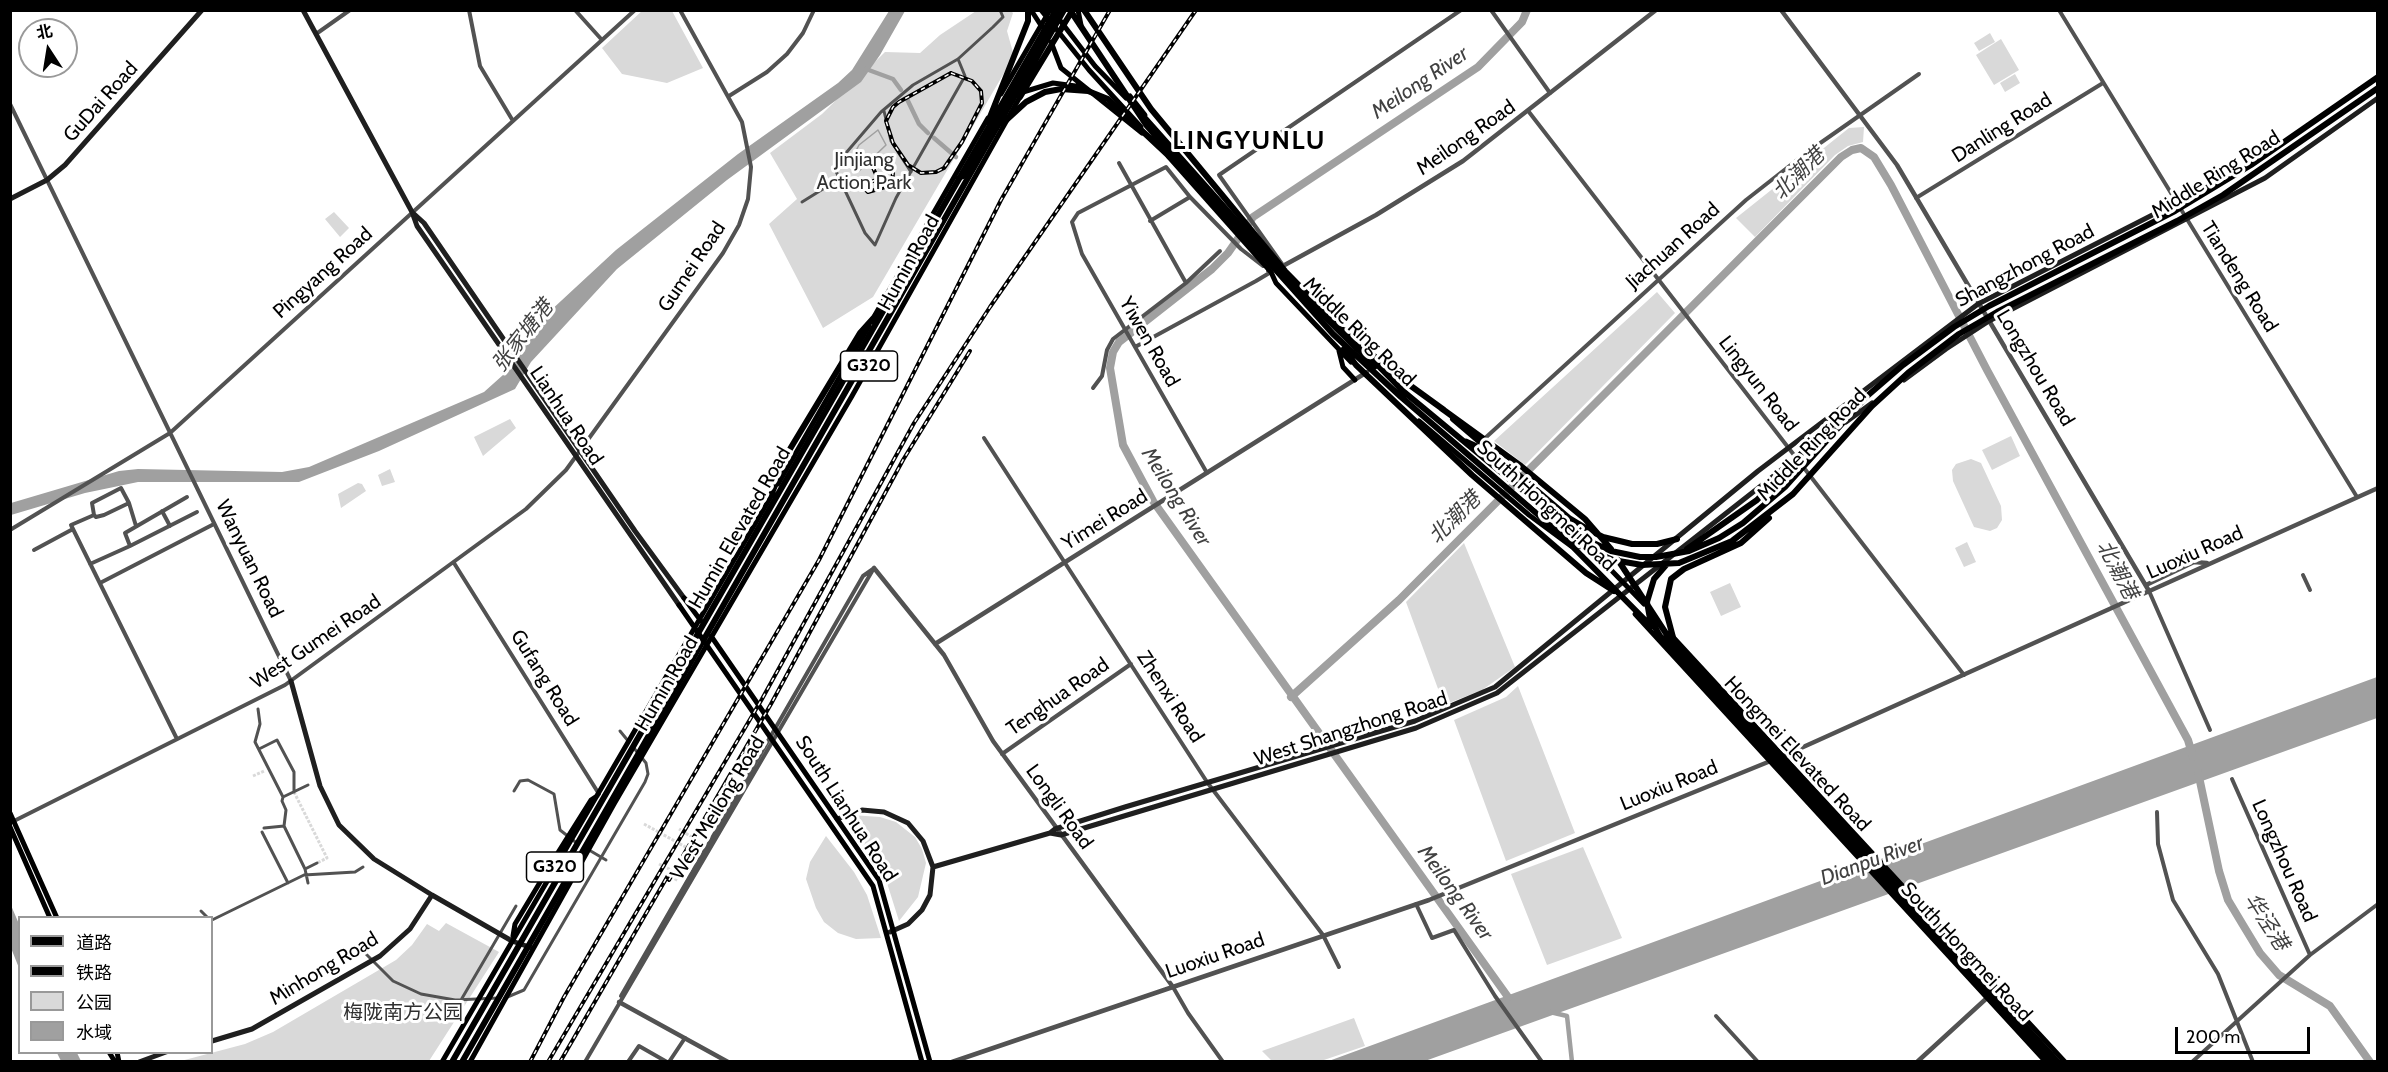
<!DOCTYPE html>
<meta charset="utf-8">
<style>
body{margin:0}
#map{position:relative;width:2388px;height:1072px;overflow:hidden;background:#fff;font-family:Cabin,"Noto Sans SC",sans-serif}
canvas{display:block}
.frame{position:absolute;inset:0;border:12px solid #000;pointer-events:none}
.legend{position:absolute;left:18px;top:916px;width:195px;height:138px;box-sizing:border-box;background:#fff;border:2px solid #999;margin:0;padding:8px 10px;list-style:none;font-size:18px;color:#000}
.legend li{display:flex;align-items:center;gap:12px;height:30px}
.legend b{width:30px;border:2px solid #999}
.north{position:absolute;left:18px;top:18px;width:60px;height:60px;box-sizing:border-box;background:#fff;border:2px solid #999;border-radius:50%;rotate:348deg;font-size:16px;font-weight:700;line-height:24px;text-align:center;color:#000}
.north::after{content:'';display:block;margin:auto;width:21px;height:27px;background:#000;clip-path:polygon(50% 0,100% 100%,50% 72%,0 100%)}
.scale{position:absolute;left:2175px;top:1027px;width:135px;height:27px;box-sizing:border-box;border:3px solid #000;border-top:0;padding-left:8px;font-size:18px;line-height:21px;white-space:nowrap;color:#000;-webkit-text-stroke:4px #fff;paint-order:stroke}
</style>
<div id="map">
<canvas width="2388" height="1072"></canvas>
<div class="frame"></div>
<ul class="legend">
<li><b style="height:8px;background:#000"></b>道路</li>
<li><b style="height:8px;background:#000"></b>铁路</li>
<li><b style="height:16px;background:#d9d9d9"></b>公园</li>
<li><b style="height:16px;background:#a0a0a0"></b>水域</li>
</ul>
<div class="north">北</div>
<div class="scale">200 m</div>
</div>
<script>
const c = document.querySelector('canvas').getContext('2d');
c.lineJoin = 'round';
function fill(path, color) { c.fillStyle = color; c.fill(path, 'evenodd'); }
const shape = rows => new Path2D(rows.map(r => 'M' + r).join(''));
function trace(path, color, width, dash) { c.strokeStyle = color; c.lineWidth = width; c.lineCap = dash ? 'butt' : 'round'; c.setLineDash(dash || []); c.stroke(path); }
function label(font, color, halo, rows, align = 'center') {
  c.font = font + ' Cabin,"Noto Sans SC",sans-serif'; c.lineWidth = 6; c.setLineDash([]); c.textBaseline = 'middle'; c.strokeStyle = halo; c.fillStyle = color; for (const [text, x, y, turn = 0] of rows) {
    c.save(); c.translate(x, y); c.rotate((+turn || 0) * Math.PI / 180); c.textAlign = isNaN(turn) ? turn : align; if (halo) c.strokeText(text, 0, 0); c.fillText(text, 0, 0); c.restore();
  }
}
fill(shape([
 [643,10,672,11,703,68,667,83,622,74,602,48],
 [976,11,1011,11,1013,13,1007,31,1014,56,873,297,823,328,769,224,797,199,770,153,822,114,885,52,920,53,940,35],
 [1990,33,1995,42,1979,51,1974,43],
 [2001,39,2019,70,1994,85,1976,55],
 [2015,74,2020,83,2005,92,2000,83],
 [1864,127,1863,142,1848,146,1835,155,1755,237,1736,218,1849,128],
 [334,212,349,228,340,237,325,219],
 [1657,292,1675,313,1525,465,1494,441],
 [510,419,516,428,483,456,474,437],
 [2011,436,2020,456,1992,470,1982,450],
 [1971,459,1981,463,2001,506,2002,520,1997,528,1990,531,1974,527,1953,481,1952,470,1956,464],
 [390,469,395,482,382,486,378,475],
 [358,483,362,484,366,491,341,508,338,494],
 [1967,542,1976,562,1964,567,1955,548],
 [1464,543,1515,667,1482,690,1444,705,1406,602],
 [1730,583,1741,607,1721,616,1710,592],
 [1518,686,1575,833,1506,861,1454,720,1506,697],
 [851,815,880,817,896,822,915,837,922,849,926,863,918,897,899,921,887,883,848,823],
 [826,836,854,872,867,895,881,938,856,939,838,933,824,922,816,908,806,879,810,862],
 [1583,847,1622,938,1547,965,1511,874],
 [446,923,499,952,429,1061,177,1062,245,1044,273,1032,396,960,412,945,427,924,439,931],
 [1354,1018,1365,1046,1321,1061,1272,1061,1262,1051]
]), '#d9d9d9');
fill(shape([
 [889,11,905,11,880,55,861,82,727,180,617,269,531,362,515,389,379,451,299,482,138,482,85,493,11,515,11,503,119,471,138,469,282,472,309,467,484,392,503,375,548,313,616,250,738,154,838,83,852,70],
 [2377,677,2377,718,1425,1061,1326,1062],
 [10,903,19,924,19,968,11,948],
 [57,1053,77,1053,81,1061,61,1061]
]), '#a0a0a0');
trace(shape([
 [878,130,886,145,859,171,850,162,859,145,878,130]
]), '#a0a0a0', 1.5);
trace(shape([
 [866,69,893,79,901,90],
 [907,99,919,124,928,133],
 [934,138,956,157],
 [1550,1012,1567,1016,1572,1062]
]), '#a0a0a0', 4.5);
trace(shape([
 [1291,697,1399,600,1841,157,1852,150,1861,148,1874,157,1891,185,1987,370,2188,740,2193,757],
 [2198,772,2219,871,2228,900,2243,925,2260,953,2279,975,2330,1006,2370,1062],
 [1508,997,1153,501,1123,445,1110,368,1113,352,1119,342,1212,269,1228,253,1253,217,1478,67,1522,22,1527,10]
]), '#a0a0a0', 8);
trace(shape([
 [253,776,264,771],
 [294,792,327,858,317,863],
 [644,824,700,855],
 [659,864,679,874,675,881],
 [679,874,698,841,679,829]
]), '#d9d9d9', 3, [3, 1.5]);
trace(shape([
 [958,59,965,76,896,198,875,245,865,233,834,167,881,112,913,85,958,59,993,27,1003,17,1000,10],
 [884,111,891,141,911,172],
 [802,202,839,179],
 [258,709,260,724,255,742,283,797,282,801,286,810,284,826,305,869,308,883],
 [620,731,629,742],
 [259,749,277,740,294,772,294,792],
 [514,791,520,781,528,780,554,794,560,830,578,844],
 [283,797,308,785],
 [264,828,284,826],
 [262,832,288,883],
 [589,850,606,860],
 [305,869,317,863],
 [201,911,208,918],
 [212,920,304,875,355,872,363,867],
 [365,953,393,981,421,994,455,1000,498,998],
 [505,998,524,990,645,782,648,774,646,763,633,747],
 [461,1000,516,906]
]), '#525252', 3);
trace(shape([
 [469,10,480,66,513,121],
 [575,10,602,40],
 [1491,10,1550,93],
 [2059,10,2357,497],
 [316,34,350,10],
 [729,96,767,72,787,54,803,33,814,10],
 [10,104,291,681],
 [1529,112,1964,675],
 [1119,163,1186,283],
 [1916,198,2103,83],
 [1150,221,1190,197],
 [1282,264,1219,175,1461,10],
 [1135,347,1256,281,1271,272,1268,271],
 [1093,388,1102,376,1107,350,1113,339,1186,283,1220,251],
 [984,438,1207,782,1323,935,1339,967],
 [1483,440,1746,200,1806,153,1919,74],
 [1207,473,1082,254,1072,222,1078,213,1166,167,1190,197,1241,249,1263,266],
 [129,503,136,526],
 [162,511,170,526],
 [94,515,92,503,121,488,129,503,104,515,96,517,94,515,71,525,177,739],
 [10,530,170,433,635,10],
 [130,546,197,512],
 [34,550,73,529],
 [454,563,599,794],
 [90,564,130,546,125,533,187,497],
 [2303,575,2310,590],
 [100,583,214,524],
 [2149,591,2210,730],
 [1002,754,1131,664],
 [2232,779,2310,955],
 [2157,812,2158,844,2173,900,2218,974,2253,1062],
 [10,823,285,685,526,509,566,470,723,253,739,225,748,199,751,167,742,122,680,10],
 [1416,904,1432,938,1454,930,1495,996,1542,1062],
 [1173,987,1188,1013,1223,1062],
 [621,996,863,576,873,569],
 [1716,1016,1758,1062],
 [585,1062,874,568],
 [628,1062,639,1046,667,1062],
 [669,1062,685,1038],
 [2192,1062,2310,955,2378,904]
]), '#525252', 4);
trace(shape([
 [1781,10,1897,165,2149,591],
 [1281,267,1376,215,1463,161,1656,10],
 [874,568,944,655,993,741,1173,987],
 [2146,585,2194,562,2207,563],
 [935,644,1367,372],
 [1781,757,2378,488],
 [619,1002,728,1062],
 [952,1062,1429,900,1773,760],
 [1917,1062,1988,997]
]), '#525252', 4.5);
trace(shape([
 [303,10,412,212,417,226,679,605],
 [10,199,47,180,65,165,202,10],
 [413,213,424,223,635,531,684,598,692,603,700,602,716,589],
 [1904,380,1946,349,1989,321,2265,178,2378,98],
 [1846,422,1872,403],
 [1807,450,1833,431],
 [291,681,320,786,339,825,374,859,432,895,512,941,532,948],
 [837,819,862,810,884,812,908,823,923,841,933,867,930,895,922,910,908,924,890,932],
 [1050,833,1055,829,1125,807,1415,721,1495,687,1758,471,1978,304,2217,182],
 [933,867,1050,833,1061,835,1416,728,1497,693,1785,467],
 [212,1041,252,1029,380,956,410,929,432,895],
 [139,1062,166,1052]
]), '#1f1f1f', 5);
trace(shape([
 [1031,10,1042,27],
 [1041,10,1089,70,1141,127],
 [1052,10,1095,66,1126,98],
 [1078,10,1081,25],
 [1051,42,1061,68,1142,133],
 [1023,92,1053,83,1083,87],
 [1001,94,1050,10],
 [1130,96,1145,115],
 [1141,113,1314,307,1375,367],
 [1168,156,1271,272,1276,283,1351,362],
 [959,178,965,176,1060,10],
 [875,315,988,118],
 [1346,330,1386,366],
 [1339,351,1343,367,1355,380],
 [1419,421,1529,515,1571,546],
 [1466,441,1477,446,1512,478],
 [778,484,869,326],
 [1582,540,1644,604],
 [684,598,701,621],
 [679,605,873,886,922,1062],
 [1635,614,2046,1062],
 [711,636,879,880,930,1062],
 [1672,636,2065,1062],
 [10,813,57,918],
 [10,827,50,918],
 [513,936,515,924,554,859,591,800,597,796],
 [109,1052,115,1062],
 [117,1052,119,1062],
 [442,1062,773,493],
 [470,1062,614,804,852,396,1021,95]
]), '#000', 5);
trace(shape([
 [1070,10,1147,126,1333,334,1401,397,1557,531,1576,544,1613,560,1642,565,1679,563,1732,541,1793,494,1872,406,1908,373,1959,334,1997,312,2177,221,2223,195,2378,88],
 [1084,10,1151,109,1285,271,1403,391,1578,536,1611,551,1640,557,1656,557,1689,551,1719,538,1743,523,1785,487,1866,397,1903,365,1954,327,1989,306,2175,211,2251,165,2378,77],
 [1020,97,1072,11],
 [988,122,1028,21,1028,10],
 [1002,124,1026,102,1045,92,1061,89,1088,91,1108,99,1171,158],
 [1344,349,1356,365,1472,475,1586,573,1614,591],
 [1382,365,1444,410],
 [1441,408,1521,466,1585,519,1611,549],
 [1453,419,1569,518,1589,530,1603,537,1632,544,1657,544,1677,539],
 [771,495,790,449,860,333,878,313],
 [1570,544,1651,626],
 [1687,549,1757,500,1817,437,1841,418],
 [1618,560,1671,641,2058,1062],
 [1667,564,1654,579,1647,602,1650,619,1660,636,2052,1062],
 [1674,641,1665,607,1671,579,1684,569,1741,543,1769,518],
 [452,1062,1056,10],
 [462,1062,1064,10]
]), '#000', 6);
const rail = shape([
 [951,73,972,81,981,91,982,103,962,142,944,168,936,172,921,173,908,165,893,143,886,121,893,107,899,102,951,73],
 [872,156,879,156,893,172,892,185,868,192,864,188,866,184,878,179,870,161,872,156],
 [669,880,771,704,903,460,970,351],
 [530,1062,564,997,819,560,1001,200,1110,10],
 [548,1062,762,699,914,423,990,307,1196,10],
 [560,1062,670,872]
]);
trace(rail, '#000', 4);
trace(rail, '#fff', 1.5, [4.5]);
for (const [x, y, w] of [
 [869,366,57],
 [555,867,57]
]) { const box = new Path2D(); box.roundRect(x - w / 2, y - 15, w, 30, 4.5); c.fillStyle = '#fff'; c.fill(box); trace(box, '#000', 1.5); }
label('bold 18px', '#000', null, [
 ["G320",869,366],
 ["G320",555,867]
]);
label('20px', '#000', '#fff', [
 ["GuDai Road",101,102,-48],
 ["Danling Road",2002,128,-32],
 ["Meilong Road",1466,138,-35],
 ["Middle Ring Road",2216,175,-32],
 ["Jiachuan Road",1673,246,-42],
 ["Humin Road",909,263,-61],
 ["Shangzhong Road",2025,266,-28],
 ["Gumei Road",692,267,-56],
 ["Pingyang Road",323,273,-42],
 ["Tiandeng Road",2239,277,58],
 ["Middle Ring Road",1359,332,44],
 ["Yiwen Road",1149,342,60],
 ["Longzhou Road",2035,368,59],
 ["Lingyun Road",1758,384,52],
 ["Lianhua Road",566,416,56],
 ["Middle Ring Road",1812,445,-46],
 ["South Hongmei Road",1546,506,43],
 ["Yimei Road",1105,520,-32],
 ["Humin Elevated Road",740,528,-60],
 ["Luoxiu Road",2195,553,-24],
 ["Wanyuan Road",249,559,64],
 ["West Gumei Road",316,642,-34],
 ["Gufang Road",544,678,58],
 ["Humin Road",667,684,-60],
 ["Tenghua Road",1058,697,-35],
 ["Zhenxi Road",1170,697,57],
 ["West Shangzhong Road",1351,729,-18],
 ["Hongmei Elevated Road",1797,754,47],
 ["Luoxiu Road",1669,786,-22],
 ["Longli Road",1059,807,54],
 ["West Meilong Road",718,808,-59],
 ["South Lianhua Road",846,809,57],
 ["Longzhou Road",2284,861,66],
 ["South Hongmei Road",1966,952,47],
 ["Luoxiu Road",1215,956,-19],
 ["Minhong Road",324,969,-31]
]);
label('20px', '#303030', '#fff', [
 ["Jinjiang",864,160],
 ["Action Park",864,183],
 ["梅陇南方公园",403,1013]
]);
label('italic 21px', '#414141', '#fff', [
 ["Meilong River",1420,83,-34],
 ["北潮港",1799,174,-45],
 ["张家塘港",523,336,-52],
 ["Meilong River",1176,497,58],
 ["北潮港",1455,518,-45],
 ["北潮港",2117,570,62],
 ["Dianpu River",1872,861,-20],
 ["Meilong River",1455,893,54],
 ["华泾港",2266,922,57]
]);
c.letterSpacing = '1.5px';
label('bold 26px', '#000', '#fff', [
 ["LINGYUNLU",1249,141]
]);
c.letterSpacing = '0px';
</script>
